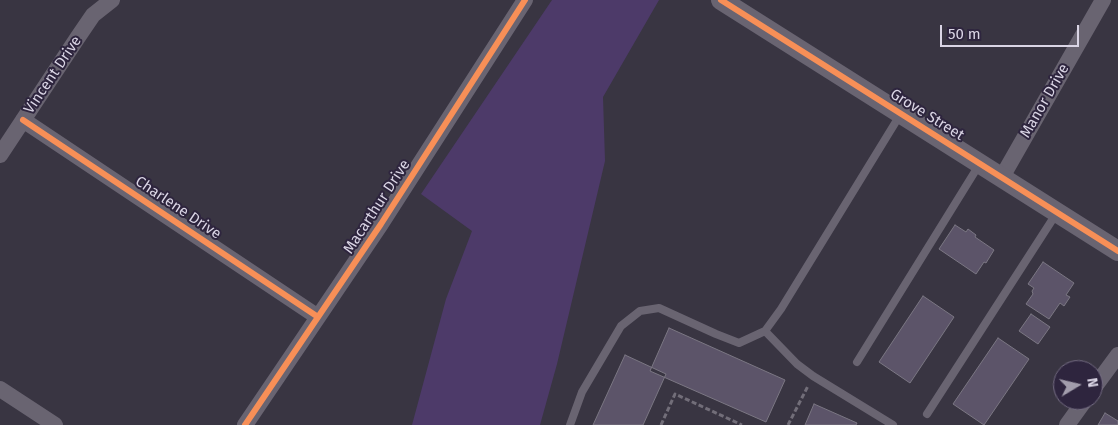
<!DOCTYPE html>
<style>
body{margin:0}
#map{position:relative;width:1118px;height:425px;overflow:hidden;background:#393542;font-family:"Fira Sans",sans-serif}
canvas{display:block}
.north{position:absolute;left:1053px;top:360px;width:50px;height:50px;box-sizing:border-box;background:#2e253e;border:1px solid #736b81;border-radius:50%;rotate:81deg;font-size:14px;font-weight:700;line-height:20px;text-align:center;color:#dad5e5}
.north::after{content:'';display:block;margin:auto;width:18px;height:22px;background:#a29dac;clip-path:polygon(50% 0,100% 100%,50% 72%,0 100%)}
.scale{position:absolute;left:940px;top:25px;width:139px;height:22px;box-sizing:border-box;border:2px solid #dad5e5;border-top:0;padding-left:6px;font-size:15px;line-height:18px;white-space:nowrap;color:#dad5e5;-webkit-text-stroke:4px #2e253e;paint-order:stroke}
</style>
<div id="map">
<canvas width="1118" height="425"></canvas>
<div class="north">N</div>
<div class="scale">50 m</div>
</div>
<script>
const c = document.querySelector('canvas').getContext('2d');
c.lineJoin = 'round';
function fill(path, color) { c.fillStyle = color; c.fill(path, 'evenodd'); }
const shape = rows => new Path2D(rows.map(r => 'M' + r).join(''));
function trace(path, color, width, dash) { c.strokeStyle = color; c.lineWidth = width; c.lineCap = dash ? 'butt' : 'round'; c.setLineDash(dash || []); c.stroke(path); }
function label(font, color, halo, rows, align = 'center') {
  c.font = font + ' "Fira Sans",sans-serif'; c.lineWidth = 4; c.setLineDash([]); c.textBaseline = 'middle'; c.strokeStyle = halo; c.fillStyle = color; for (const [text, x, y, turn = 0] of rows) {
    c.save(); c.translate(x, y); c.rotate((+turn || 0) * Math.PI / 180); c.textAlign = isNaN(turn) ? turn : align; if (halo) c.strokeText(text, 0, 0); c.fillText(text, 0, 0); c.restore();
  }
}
fill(shape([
 [552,0,659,0,603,97,605,161,557,364,540,425,412,425,446,299,472,231,421,194]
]), '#4d3a69');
const building = shape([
 [955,225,966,232,968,229,976,235,975,237,994,250,986,263,984,262,976,274,939,249,955,225],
 [1043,262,1074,283,1066,295,1070,297,1064,306,1060,303,1049,319,1026,304,1033,294,1032,291,1034,288,1028,284,1043,262],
 [923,296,954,317,910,383,879,362,923,296],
 [1031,314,1050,327,1038,344,1019,331,1031,314],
 [669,328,785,380,766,422,650,371,669,328],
 [998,338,1029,359,984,425,953,404,998,338],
 [625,355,666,374,643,425,593,425,625,355],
 [814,404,857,423,856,425,805,425,814,404],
 [1105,413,1118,421,1118,425,1098,425,1105,413]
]);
fill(building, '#5c5469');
trace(building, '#7b7783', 1);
trace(shape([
 [661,425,675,394,742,425],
 [788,425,808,386]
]), '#726e79', 3, [5, 2.5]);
trace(shape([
 [765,331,797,364,813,376,893,425],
 [857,362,979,165],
 [927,414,1056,214],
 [570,425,582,392,621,326,640,311,659,308,716,334,739,343,765,331,781,309,900,115]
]), '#696471', 8);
trace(shape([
 [23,120,318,317],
 [0,155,78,37,93,15,112,0],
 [1002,177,1103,0],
 [0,389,55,425],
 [1093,389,1118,355],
 [245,425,381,224,525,0],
 [1067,425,1085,400]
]), '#696471', 16);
trace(shape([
 [721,0,1118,251]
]), '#696471', 20);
trace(shape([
 [721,0,1118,251],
 [23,120,318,317],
 [245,425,381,224,525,0]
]), '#f78f57', 6);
label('15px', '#dad5e5', '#2e253e', [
 ["Vincent Drive",53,75,-56],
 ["Manor Drive",1045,101,-60],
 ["Grove Street",927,115,32],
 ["Macarthur Drive",377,207,-57],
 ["Charlene Drive",178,208,34]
]);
</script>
